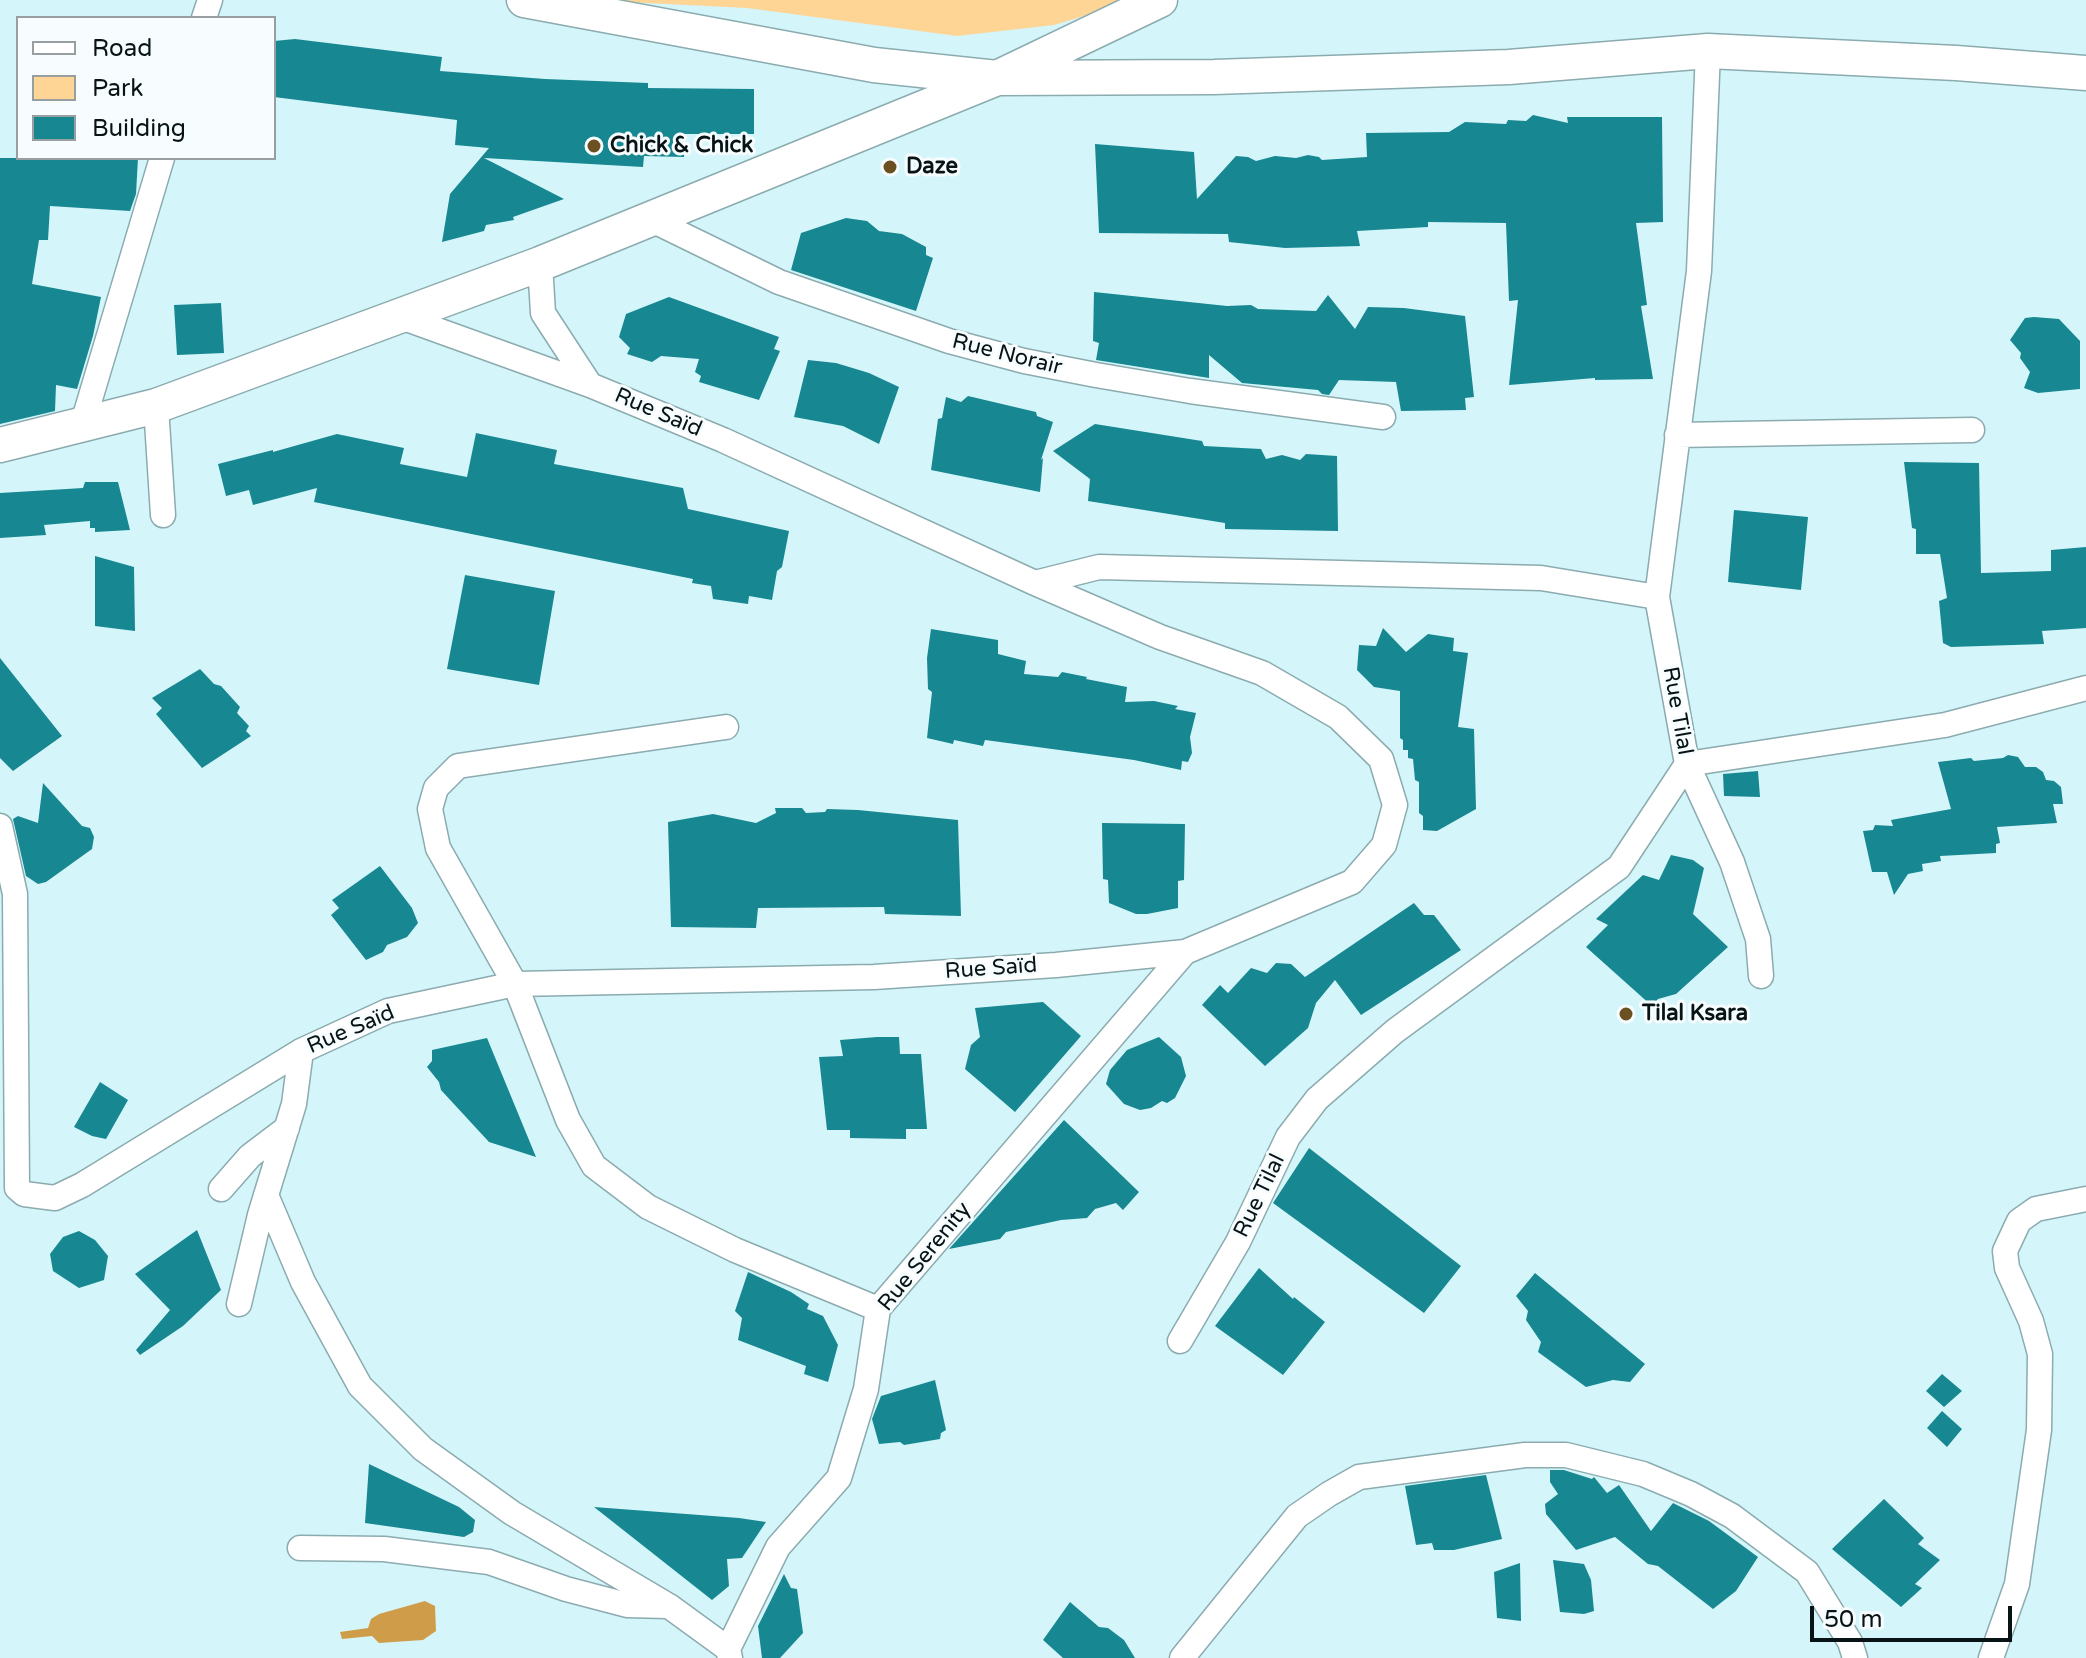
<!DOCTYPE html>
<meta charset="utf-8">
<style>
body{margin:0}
#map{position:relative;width:2086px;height:1658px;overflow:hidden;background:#d4f6fa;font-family:"Varela Round",sans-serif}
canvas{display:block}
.legend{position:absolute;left:16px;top:16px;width:260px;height:144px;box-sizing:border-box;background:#f7fdfe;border:2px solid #979fa0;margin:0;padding:10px 14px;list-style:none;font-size:24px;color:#071314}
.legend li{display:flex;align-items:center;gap:16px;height:40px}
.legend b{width:40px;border:2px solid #979fa0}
.scale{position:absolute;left:1810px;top:1606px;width:202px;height:36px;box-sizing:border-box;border:4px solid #071314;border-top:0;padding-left:10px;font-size:24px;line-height:28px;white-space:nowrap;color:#071314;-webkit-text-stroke:6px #f7fdfe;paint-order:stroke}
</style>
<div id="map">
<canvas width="2086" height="1658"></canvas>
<ul class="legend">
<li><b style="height:10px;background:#fff"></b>Road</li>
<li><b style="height:22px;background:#fed595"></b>Park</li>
<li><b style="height:22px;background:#178792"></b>Building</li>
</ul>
<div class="scale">50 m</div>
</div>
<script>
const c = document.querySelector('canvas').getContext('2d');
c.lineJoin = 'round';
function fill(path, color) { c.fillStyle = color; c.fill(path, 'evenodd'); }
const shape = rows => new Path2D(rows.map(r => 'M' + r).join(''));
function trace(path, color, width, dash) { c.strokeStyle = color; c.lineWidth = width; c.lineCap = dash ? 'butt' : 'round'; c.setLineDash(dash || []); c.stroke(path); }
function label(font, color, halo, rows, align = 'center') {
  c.font = font + ' "Varela Round",sans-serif'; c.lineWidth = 6; c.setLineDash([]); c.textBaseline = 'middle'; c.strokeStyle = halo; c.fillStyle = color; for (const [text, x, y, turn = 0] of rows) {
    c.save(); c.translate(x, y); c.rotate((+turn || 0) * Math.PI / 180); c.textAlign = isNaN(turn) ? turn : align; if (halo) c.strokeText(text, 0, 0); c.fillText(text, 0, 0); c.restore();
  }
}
fill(shape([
 [586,0,1137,0,1054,25,957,36,747,8]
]), '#fed595');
fill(shape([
 [425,1601,435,1606,436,1631,423,1640,379,1643,372,1636,342,1639,340,1632,368,1628,371,1619,379,1614]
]), '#cf9d4a');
fill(shape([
 [295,39,442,57,440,71,545,79,648,83,648,88,754,89,754,134,684,134,684,157,644,156,643,167,484,158,564,199,513,217,514,220,486,225,484,231,442,242,450,194,489,148,455,145,457,120,274,97,274,41],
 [1533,115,1568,123,1567,117,1662,117,1663,222,1636,223,1647,305,1641,306,1653,379,1595,380,1595,378,1509,385,1518,300,1509,301,1506,223,1428,222,1428,227,1357,231,1360,246,1285,248,1229,242,1228,234,1099,233,1095,144,1194,152,1197,199,1236,156,1248,157,1256,161,1275,156,1296,158,1308,155,1319,157,1322,160,1367,157,1366,133,1449,132,1465,122,1506,124,1508,120,1526,121],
 [0,158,138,158,136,194,130,211,50,206,48,240,39,240,32,284,101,297,93,336,77,389,56,385,55,411,0,424],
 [846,218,867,221,879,231,902,234,926,247,926,255,933,258,916,311,791,270,801,233],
 [1094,292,1227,306,1251,305,1258,309,1316,311,1328,295,1355,329,1368,307,1404,308,1465,316,1474,397,1465,398,1466,410,1401,411,1396,382,1339,380,1329,395,1322,394,1318,390,1242,383,1209,355,1209,378,1096,360,1099,343,1093,341],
 [669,297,779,337,774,349,780,351,759,400,699,382,701,376,695,372,699,359,661,356,652,362,627,354,630,348,619,337,626,314],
 [221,303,224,353,177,355,174,305],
 [2034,317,2059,319,2080,341,2080,389,2038,393,2024,388,2030,372,2020,358,2021,353,2010,340,2025,318],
 [808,360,836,363,869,373,899,387,879,444,843,426,794,417],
 [968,396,1036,412,1037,416,1053,422,1041,460,1043,458,1040,492,931,470,938,419,942,418,946,397,961,402],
 [1095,424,1202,441,1204,446,1261,449,1266,459,1282,455,1300,460,1306,454,1337,456,1338,531,1225,529,1225,523,1088,501,1090,479,1053,451],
 [476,433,557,450,554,464,683,488,688,509,789,531,782,567,777,571,772,600,749,596,748,604,713,599,711,586,692,583,693,579,314,502,317,488,253,505,249,490,226,496,218,464,273,450,273,452,337,434,404,448,400,464,467,477],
 [1904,462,1979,463,1981,573,2051,571,2051,550,2086,547,2086,628,2042,631,2044,644,1951,647,1943,643,1939,601,1947,598,1940,554,1916,554,1916,529,1912,528],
 [85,482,118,482,130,530,95,532,95,528,90,528,90,521,44,525,46,535,0,538,0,493,83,488],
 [1734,510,1808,517,1801,590,1728,582],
 [95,556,134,567,135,631,95,626],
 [465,575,555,591,539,685,447,669],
 [1383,628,1406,652,1428,634,1454,638,1453,651,1468,653,1458,727,1474,729,1476,809,1437,831,1423,830,1423,816,1419,813,1419,782,1415,780,1413,759,1408,758,1408,750,1403,750,1403,740,1400,738,1400,691,1374,687,1357,670,1359,645,1376,646],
 [931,629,998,640,998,654,1026,661,1024,674,1058,677,1062,672,1087,677,1086,679,1127,687,1125,702,1154,701,1178,706,1175,709,1196,713,1190,737,1192,753,1188,762,1182,761,1181,770,1134,760,985,740,983,746,954,740,953,744,927,738,932,692,928,689,927,658],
 [0,658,62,736,13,771,0,758],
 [200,669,214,684,221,686,240,707,237,713,249,726,246,731,251,736,202,768,156,714,162,708,152,698],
 [2008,755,2018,757,2025,767,2036,767,2043,772,2046,780,2054,781,2061,787,2063,804,2053,804,2057,823,1997,827,2000,843,1996,844,1996,853,1940,856,1941,861,1922,864,1923,871,1908,874,1894,895,1887,872,1872,872,1863,831,1873,830,1875,825,1893,826,1891,820,1951,809,1938,762,1971,758,1974,761,2003,758],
 [1758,771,1760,797,1724,796,1723,774],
 [43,783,82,826,90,828,94,837,92,849,46,882,38,884,26,876,13,819,18,816,38,823],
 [775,808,802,808,806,813,825,812,827,809,858,810,958,820,961,916,885,914,884,907,758,908,756,928,671,927,668,822,713,814,756,823,776,813],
 [1102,823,1185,824,1184,880,1178,881,1178,908,1147,914,1136,914,1109,903,1108,880,1103,879],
 [1671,855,1693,860,1704,868,1693,914,1728,947,1676,994,1658,999,1652,1006,1586,947,1608,925,1596,919,1643,875,1659,880],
 [380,866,412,908,418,923,407,937,387,945,383,952,366,960,331,915,339,908,332,900],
 [1414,903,1424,915,1434,915,1461,950,1361,1015,1335,980,1316,1003,1308,1028,1265,1066,1202,1005,1220,985,1228,993,1251,968,1267,973,1276,963,1291,964,1305,977],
 [1043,1002,1081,1036,1015,1112,965,1069,971,1045,980,1037,975,1008],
 [877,1037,899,1037,900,1054,921,1054,927,1129,906,1129,906,1139,850,1138,850,1130,827,1130,819,1057,843,1056,840,1040],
 [1159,1037,1181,1057,1186,1076,1175,1098,1167,1103,1162,1101,1151,1108,1140,1110,1124,1104,1106,1084,1110,1070,1127,1050],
 [487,1038,536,1157,489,1142,441,1090,439,1082,427,1067,432,1061,432,1050],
 [100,1082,128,1100,106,1139,92,1136,74,1127],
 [1064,1120,1139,1192,1123,1210,1116,1203,1095,1209,1087,1218,1061,1220,1006,1232,1000,1239,949,1249],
 [1309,1148,1461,1266,1424,1313,1273,1203],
 [197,1230,221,1290,183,1326,140,1355,136,1350,170,1310,135,1274],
 [79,1231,95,1240,108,1256,104,1280,79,1288,53,1271,50,1254,63,1237],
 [1259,1268,1293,1299,1294,1297,1325,1322,1283,1375,1215,1326],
 [748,1272,791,1292,809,1304,807,1309,823,1316,838,1345,828,1382,804,1374,806,1366,738,1340,742,1318,735,1311],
 [1535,1273,1645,1364,1630,1382,1613,1380,1586,1387,1538,1352,1541,1342,1526,1320,1528,1311,1516,1296],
 [1942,1374,1962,1391,1944,1407,1926,1391],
 [935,1380,946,1430,941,1433,940,1439,904,1445,900,1442,879,1444,872,1419,881,1396],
 [1942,1411,1962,1429,1947,1447,1927,1428],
 [369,1464,459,1507,475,1520,473,1532,464,1537,365,1523],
 [1550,1470,1564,1470,1592,1479,1594,1477,1607,1493,1619,1485,1651,1531,1673,1503,1709,1521,1758,1557,1736,1591,1713,1609,1658,1566,1648,1564,1615,1537,1576,1550,1546,1514,1545,1504,1558,1494,1550,1482],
 [1486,1475,1502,1539,1454,1550,1434,1550,1432,1543,1416,1545,1405,1486],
 [1884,1499,1924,1538,1918,1544,1940,1560,1915,1584,1922,1588,1901,1607,1832,1549],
 [594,1507,739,1518,766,1522,742,1558,727,1559,729,1586,712,1600],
 [1553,1560,1584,1564,1591,1580,1594,1611,1584,1614,1560,1612],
 [1520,1563,1521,1621,1497,1618,1494,1572],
 [784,1574,791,1588,797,1589,803,1633,780,1658,762,1658,758,1626],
 [1070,1602,1099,1627,1108,1628,1124,1640,1135,1658,1063,1658,1043,1640]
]), '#178792');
const street = shape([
 [204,18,210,0],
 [652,220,779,282,949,341,1024,361,1096,375,1190,391,1383,417],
 [540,264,543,313,590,385],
 [156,406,163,515],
 [82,426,162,158],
 [1677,435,1972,430],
 [1035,583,1099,567,1541,578,1657,597],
 [726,727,458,766,436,788,430,809,438,848,515,984,568,1120,594,1166,648,1207,735,1250,878,1309],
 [0,826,15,894,17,1188,24,1194,55,1198,82,1185,301,1051,388,1011,515,984,874,977,1056,965,1185,952,1352,882,1384,845,1395,805,1381,759,1338,717,1262,673,1160,637,1035,583,723,440,590,385,401,317],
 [1761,976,1758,939,1732,862,1687,764,1945,725,2086,688],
 [221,1189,250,1156,287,1128],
 [266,1195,303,1282,360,1386,423,1449,512,1513,669,1606,728,1649],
 [239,1304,260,1215,294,1104,301,1051],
 [1180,1341,1238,1242,1288,1137,1317,1099,1395,1031,1619,867,1687,764,1657,597,1699,271,1708,51],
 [300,1548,384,1549,489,1562,566,1589,627,1605,667,1606],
 [730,1658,728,1649,778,1547,839,1478,866,1389,878,1309,1185,952],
 [1182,1658,1297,1516,1329,1494,1359,1477,1525,1455,1566,1455,1643,1474,1691,1494,1732,1516,1807,1572,1850,1642,1855,1658],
 [1991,1658,2017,1584,2039,1430,2040,1354,2031,1321,2007,1268,2005,1251,2019,1221,2036,1209,2086,1199]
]);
const secondary = shape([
 [524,0,874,65,997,78,1214,77,1509,67,1708,51,1956,63,2086,73],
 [0,445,156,406,540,264,997,78,1160,0]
]);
trace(street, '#8babaf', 27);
trace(secondary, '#8babaf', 37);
trace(street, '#fff', 24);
trace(secondary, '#fff', 34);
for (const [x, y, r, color] of [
 [594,146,8,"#6b5022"],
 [890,167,8,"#6b5022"],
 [1626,1014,8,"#6b5022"]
]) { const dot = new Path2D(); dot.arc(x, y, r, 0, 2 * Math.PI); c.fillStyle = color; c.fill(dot); trace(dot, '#f7fdfe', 3); }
label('bold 22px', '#071314', '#f7fdfe', [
 ["Chick & Chick",610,146],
 ["Daze",906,167],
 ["Tilal Ksara",1642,1014]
], 'left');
label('22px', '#071314', '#f7fdfe', [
 ["Rue Norair",1007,355,14],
 ["Rue Saïd",658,413,23],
 ["Rue Tilal",1677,711,80],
 ["Rue Saïd",991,969,-4],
 ["Rue Saïd",351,1030,-23],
 ["Rue Tilal",1260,1196,-64],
 ["Rue Serenity",925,1257,-51]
]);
</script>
